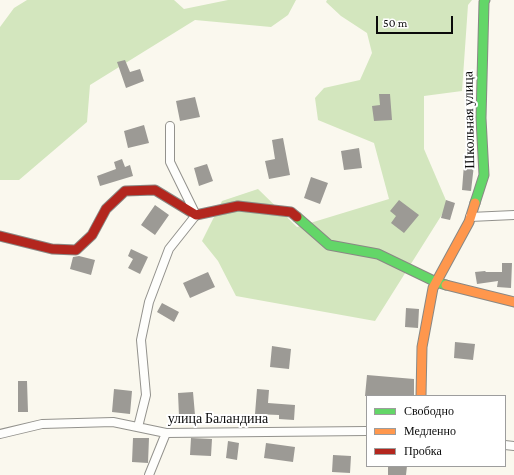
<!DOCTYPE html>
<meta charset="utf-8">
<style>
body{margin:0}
#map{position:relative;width:514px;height:475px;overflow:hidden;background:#faf8ee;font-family:"Crimson Pro",serif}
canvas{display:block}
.legend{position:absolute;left:366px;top:395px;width:140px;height:72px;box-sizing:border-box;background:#fff;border:1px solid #9d9d9d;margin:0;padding:5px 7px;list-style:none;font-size:12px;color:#0b0b0b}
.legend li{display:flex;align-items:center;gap:8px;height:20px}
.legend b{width:20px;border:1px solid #9d9d9d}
.scale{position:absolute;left:376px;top:16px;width:77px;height:18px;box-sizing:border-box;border:2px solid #0b0b0b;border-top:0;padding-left:5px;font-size:12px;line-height:14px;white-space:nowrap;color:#0b0b0b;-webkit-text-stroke:3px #fff;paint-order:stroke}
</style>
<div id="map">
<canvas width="514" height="475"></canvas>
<ul class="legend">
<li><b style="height:5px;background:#63d668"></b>Свободно</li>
<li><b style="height:5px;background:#ff974d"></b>Медленно</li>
<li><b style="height:5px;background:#b3261e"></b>Пробка</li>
</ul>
<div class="scale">50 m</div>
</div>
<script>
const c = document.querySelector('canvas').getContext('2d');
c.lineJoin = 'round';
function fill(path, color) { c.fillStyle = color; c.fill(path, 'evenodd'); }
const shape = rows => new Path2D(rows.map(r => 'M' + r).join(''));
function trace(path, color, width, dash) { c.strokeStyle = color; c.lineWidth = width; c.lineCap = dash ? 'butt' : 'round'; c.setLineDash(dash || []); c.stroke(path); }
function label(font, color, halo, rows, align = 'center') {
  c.font = font + ' "Crimson Pro",serif'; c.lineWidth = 4; c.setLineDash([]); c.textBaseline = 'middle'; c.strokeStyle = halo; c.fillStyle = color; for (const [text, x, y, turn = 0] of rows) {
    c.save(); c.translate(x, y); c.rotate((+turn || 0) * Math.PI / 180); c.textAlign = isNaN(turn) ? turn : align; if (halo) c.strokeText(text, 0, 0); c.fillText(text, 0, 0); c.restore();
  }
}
fill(shape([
 [27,0,174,0,184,9,228,0,296,0,288,15,271,27,195,20,90,85,87,122,19,180,0,180,0,27,14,8],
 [327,0,472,0,468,5,462,91,424,96,424,149,448,205,375,321,236,296,218,261,202,241,222,201,258,189,297,227,389,199,374,143,318,120,315,98,324,88,360,80,372,53,367,33,341,16,326,2]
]), '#d3e6be');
fill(shape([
 [125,60,130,72,140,69,144,81,126,88,117,62],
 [379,94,390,94,392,120,374,121,372,106,380,105],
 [195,97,200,117,180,121,176,101],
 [144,125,149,143,128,148,124,131],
 [283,138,290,175,269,179,265,161,275,159,272,140],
 [359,148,362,168,344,170,341,151],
 [122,159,125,167,130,165,133,176,100,186,97,176,116,169,114,162],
 [207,164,213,181,199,186,194,168],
 [464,164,474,165,471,191,462,190],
 [311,177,328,183,320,204,304,198],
 [399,200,419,215,404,233,391,223,396,216,390,211],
 [446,200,455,203,450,220,441,218],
 [155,205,169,215,155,235,141,225],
 [131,249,148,257,140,274,128,268,133,259,128,256],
 [79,256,95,260,91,275,70,269,73,257],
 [502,263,512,263,511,288,497,287,498,281,477,284,475,272,485,271,486,272,502,272],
 [208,272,215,287,190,298,183,283],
 [162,303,179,312,174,322,157,312],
 [406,308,419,309,418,328,405,327],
 [455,342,475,344,473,360,454,358],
 [272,346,291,349,289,369,270,367],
 [367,375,414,379,414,396,365,396],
 [18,381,27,381,28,412,18,412],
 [114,389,132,391,130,414,112,412],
 [257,389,269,390,268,403,295,405,294,420,279,419,279,415,255,414],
 [193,392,195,415,179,416,178,393],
 [133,438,149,438,148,463,132,462],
 [191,438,212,439,211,456,190,455],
 [228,441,239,443,237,460,226,458],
 [266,443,295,447,293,462,264,458],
 [333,455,351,456,350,473,332,472],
 [388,466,407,466,406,475,388,475]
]), '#9c9a95');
const street = shape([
 [470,217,514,215],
 [138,427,146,395,141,340,149,302,169,249,196,215,170,162,170,126],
 [0,434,42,424,113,422,166,433,367,431],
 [505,445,514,446],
 [149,475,166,433]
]);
const fast = shape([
 [475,203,484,175,481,118,484,2,485,0],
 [297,217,329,245,378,254,436,282,446,285]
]);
const slow = shape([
 [446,285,514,302],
 [421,396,422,347,433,288,469,222,475,203]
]);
const jam = shape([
 [0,236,52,249,76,250,92,235,106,209,125,191,155,190,196,215,238,206,291,212,297,217]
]);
trace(street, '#93928d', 10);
trace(fast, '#898884', 11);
trace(slow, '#898884', 11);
trace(jam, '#898884', 11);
trace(street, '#fefefc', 8);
trace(fast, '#63d668', 9);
trace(slow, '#ff974d', 9);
trace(jam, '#b3261e', 9);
label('14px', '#0b0b0b', '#fff', [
 ["Школьная улица",469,120,-91],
 ["улица Баландина",218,419]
]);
</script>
